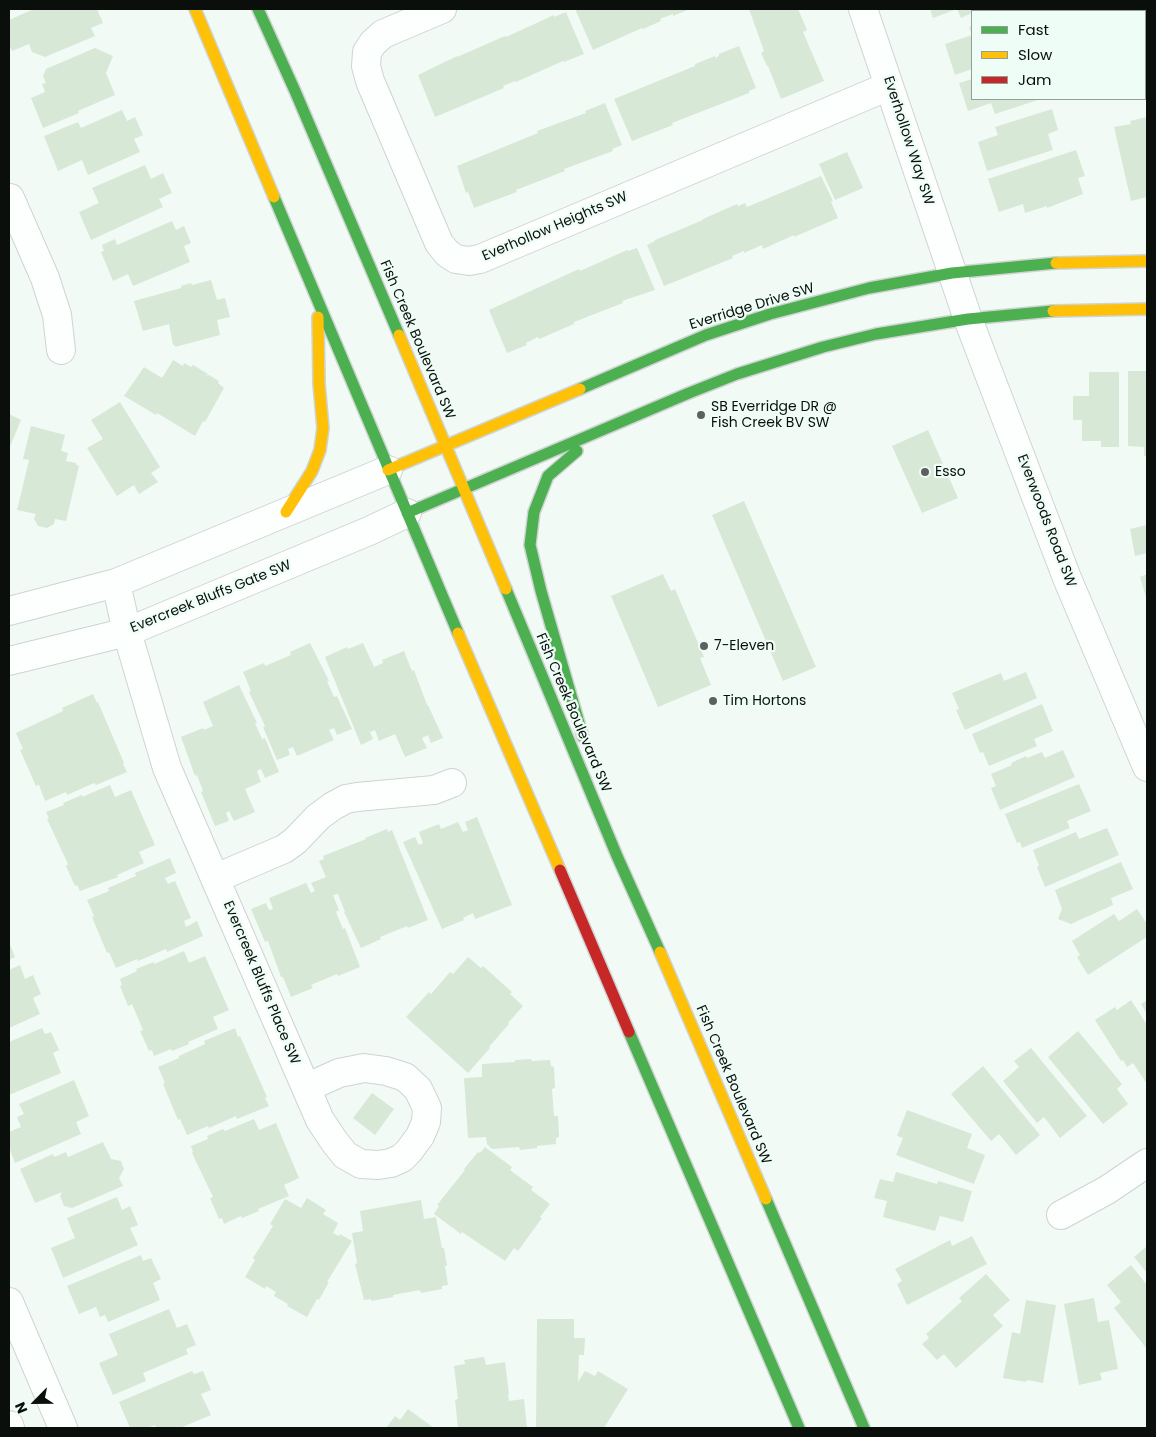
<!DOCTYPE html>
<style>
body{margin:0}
#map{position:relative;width:1156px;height:1437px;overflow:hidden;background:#f2faf6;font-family:Poppins,sans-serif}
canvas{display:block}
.frame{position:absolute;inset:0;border:10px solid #0a0f0c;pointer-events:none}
.legend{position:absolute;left:971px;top:10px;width:175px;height:90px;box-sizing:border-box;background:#eefdf6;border:1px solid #939e98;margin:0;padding:6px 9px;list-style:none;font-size:15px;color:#0a0f0c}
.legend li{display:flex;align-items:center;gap:10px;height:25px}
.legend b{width:25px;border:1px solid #939e98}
.north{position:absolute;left:10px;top:1377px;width:50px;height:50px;-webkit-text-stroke:4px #eefdf6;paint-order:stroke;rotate:247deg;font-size:14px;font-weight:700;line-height:20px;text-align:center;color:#0a0f0c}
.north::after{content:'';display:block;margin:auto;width:18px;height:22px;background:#0a0f0c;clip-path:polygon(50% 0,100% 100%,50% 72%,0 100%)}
</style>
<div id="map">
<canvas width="1156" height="1437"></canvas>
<div class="frame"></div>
<ul class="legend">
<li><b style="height:6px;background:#4caf50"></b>Fast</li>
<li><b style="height:6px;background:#ffc107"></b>Slow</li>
<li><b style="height:6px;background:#c62828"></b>Jam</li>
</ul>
<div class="north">N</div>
</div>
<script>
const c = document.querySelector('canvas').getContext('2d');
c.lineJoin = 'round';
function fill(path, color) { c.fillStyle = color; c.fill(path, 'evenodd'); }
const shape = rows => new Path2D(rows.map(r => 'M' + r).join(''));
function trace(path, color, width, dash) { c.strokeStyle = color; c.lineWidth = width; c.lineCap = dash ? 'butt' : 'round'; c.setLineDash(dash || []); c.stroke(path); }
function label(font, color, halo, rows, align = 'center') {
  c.font = font + ' Poppins,sans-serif'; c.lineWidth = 4.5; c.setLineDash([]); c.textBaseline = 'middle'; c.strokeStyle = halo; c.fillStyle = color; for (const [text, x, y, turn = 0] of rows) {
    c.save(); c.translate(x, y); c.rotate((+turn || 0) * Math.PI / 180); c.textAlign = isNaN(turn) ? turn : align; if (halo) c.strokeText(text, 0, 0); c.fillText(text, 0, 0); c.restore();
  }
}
fill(shape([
 [34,9,97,9,103,23,91,28,95,36,45,57,32,52,29,44,12,51,9,45,9,20],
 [575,9,690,9,673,16,673,14,660,19,661,21,643,29,642,28,593,50],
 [749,9,798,9,807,30,803,32,824,81,781,99,768,66,767,66,761,53,764,51],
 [930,9,957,9,933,18],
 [957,9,984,9,972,11,972,13,961,18],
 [566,12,584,54,564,62,563,61,516,82,515,81,503,86,504,88,435,117,418,75,457,56,457,57,505,36,506,37,554,15,554,17],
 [972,26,972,69,955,75,945,44,972,35,969,27],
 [739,46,756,88,749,91,749,93,672,123,673,125,632,141,614,99,695,66,695,64,715,56,715,58,719,56,719,54],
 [95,48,113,56,106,73,115,95,78,111,79,113,43,128,31,98,45,92,42,84,46,83,43,76,46,69],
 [972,79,972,99,1041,99,995,114,991,103,968,111,959,83],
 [605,103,622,145,612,149,613,151,564,169,565,171,516,190,517,192,474,208,468,192,466,193,457,166,538,133,537,131,586,113,585,111],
 [1052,109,1058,130,1048,134,1053,150,987,171,978,142,998,135,995,127],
 [122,110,127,121,135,117,143,135,134,139,140,152,88,175,82,160,58,171,44,136,78,122,81,128],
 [1147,117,1147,197,1131,201,1114,127,1131,124,1130,121],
 [1076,150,1085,176,1078,178,1083,194,1047,208,1047,206,1025,213,1023,204,999,212,988,179],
 [847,152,863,188,835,200,819,164],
 [145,165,151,179,163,173,172,193,159,199,163,207,91,240,79,212,99,203,92,188],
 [821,176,833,201,831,202,838,218,794,237,794,235,763,249,762,245,744,253,744,251,732,256,733,258,664,286,647,245,655,241,655,240,703,220,703,219,737,204,738,206,745,203,747,207],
 [172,221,176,230,184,226,191,243,184,246,190,262,133,286,128,274,113,281,101,252,104,251,102,245,115,239,117,245],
 [637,248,655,290,622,301,623,303,574,322,574,324,539,339,538,337,526,343,527,345,507,353,489,310,579,269,580,271,627,250,628,251],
 [211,280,217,300,225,298,230,317,217,320,220,335,175,347,175,345,173,345,169,324,143,331,134,301,181,288,181,286,191,283,192,285],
 [173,360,183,366,184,363,191,367,193,365,208,374,206,376,209,375,219,381,218,383,224,388,205,422,203,421,195,436,157,413,156,415,124,396,144,367,162,378],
 [1128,371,1147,371,1147,456,1144,456,1144,447,1128,446],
 [1089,372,1119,372,1119,447,1101,447,1101,441,1082,441,1082,420,1073,420,1073,396,1089,396],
 [120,402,160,467,151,473,158,482,139,494,134,485,117,496,87,448,103,439,91,420],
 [9,414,21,420,9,449],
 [31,426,65,435,61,451,68,453,66,461,76,463,76,465,79,466,66,521,55,519,54,524,47,528,38,526,34,519,36,514,17,510,29,460,23,459],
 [928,430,958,498,922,513,892,446],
 [744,501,816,667,783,681,712,515],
 [1147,525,1147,553,1135,556,1130,529],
 [663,574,671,591,675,589,704,657,700,658,711,685,658,707,611,596],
 [1147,574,1147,601,1140,577],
 [310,643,329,681,327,681,334,697,337,696,352,729,337,735,334,728,329,730,334,740,297,756,293,747,288,749,290,755,277,760,263,727,265,726,249,692,251,691,243,672,264,663,265,666,291,655,290,652],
 [363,643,374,667,383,663,382,660,404,651,412,671,414,670,427,705,428,705,443,738,431,743,428,735,422,738,427,748,405,757,395,734,379,741,375,730,370,732,373,739,361,745,325,657,347,647,348,649],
 [1026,672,1037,698,965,730,956,710,959,709,952,693,1001,673,1004,681],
 [239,685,257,723,255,723,262,739,265,738,279,772,265,778,261,769,257,771,261,782,245,789,255,812,234,821,229,811,226,813,229,821,215,826,201,792,203,791,197,775,195,776,181,737,203,728,204,730,213,726,203,702],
 [93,694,97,703,98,702,124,763,123,764,127,772,96,785,94,783,67,795,66,792,45,801,39,785,36,786,20,750,23,749,16,733,63,711,62,708],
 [1042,704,1053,731,1034,739,1037,746,989,766,983,752,980,753,972,734],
 [1063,750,1075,777,1000,810,991,788,996,786,991,774,1012,765,1011,763,1026,756,1027,758,1042,752,1045,758],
 [1079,784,1091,811,1067,821,1070,828,1022,848,1020,842,1017,843,1005,814],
 [110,785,115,797,131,790,155,845,139,852,144,863,117,875,118,877,80,891,77,885,75,886,66,866,68,864,47,819,49,818,46,812,64,805,63,803,82,795,82,797],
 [477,817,512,905,475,919,473,913,463,918,464,920,442,929,403,842,415,837,419,845,423,843,419,832,439,824,441,829,458,822,463,832,468,830,465,822],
 [1107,828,1119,855,1045,887,1037,867,1039,866,1033,850,1076,832,1079,839],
 [387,829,388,832,392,830,428,920,408,928,407,926,380,937,381,939,361,948,344,912,345,912,338,894,333,895,339,910,336,912,343,929,345,928,360,967,338,976,337,974,311,985,313,988,291,997,283,977,281,977,268,941,265,942,251,909,266,903,269,910,273,909,269,898,306,883,311,893,315,891,311,883,326,877,319,861,324,859,323,856,366,839,365,838],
 [170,858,176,873,165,878,168,884,175,881,191,918,184,921,186,927,197,921,203,936,167,952,166,949,138,961,137,959,116,968,109,952,107,953,92,917,94,916,87,900,109,891,108,888,136,876,135,873],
 [1121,862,1133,889,1111,898,1113,905,1071,924,1058,919,1062,909,1055,890],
 [1137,909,1147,924,1147,937,1088,975,1077,957,1080,955,1072,941,1114,914,1119,921],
 [9,942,15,957,9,960],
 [184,951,189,963,205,956,229,1010,213,1017,218,1029,188,1042,189,1044,172,1051,171,1049,154,1056,152,1050,149,1051,140,1031,143,1030,132,1004,128,1006,120,986,122,985,120,979,137,971,136,969,154,962,154,964],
 [468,957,481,968,483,966,512,992,510,994,523,1006,508,1023,509,1024,489,1047,490,1048,468,1073,406,1017,429,992,431,994,450,972,453,974],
 [20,965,25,979,33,975,41,994,33,998,40,1014,9,1028,9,970],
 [1131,1000,1147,1025,1147,1084,1133,1063,1127,1067,1123,1060,1121,1061,1095,1020,1115,1007,1117,1010],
 [1147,1000,1147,1014,1141,1004],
 [42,1028,45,1034,51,1032,59,1050,53,1053,61,1073,9,1095,9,1042],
 [235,1028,238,1037,240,1036,267,1097,265,1098,269,1106,237,1119,236,1116,209,1128,208,1126,187,1135,180,1119,178,1120,163,1084,165,1083,158,1067,179,1058,179,1056,205,1044,204,1041],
 [1078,1031,1122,1084,1117,1089,1128,1104,1103,1124,1048,1057],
 [1031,1048,1087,1116,1060,1138,1044,1117,1037,1123,1003,1081,1019,1067,1014,1061],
 [532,1059,531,1061,550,1060,551,1066,554,1067,555,1088,552,1089,554,1116,558,1116,559,1137,556,1138,556,1144,537,1146,537,1148,520,1150,519,1147,492,1149,487,1144,486,1137,468,1138,464,1078,482,1077,482,1064,515,1062,515,1060],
 [983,1066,1040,1135,1016,1155,999,1134,991,1141,951,1094],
 [74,1080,89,1116,76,1122,81,1134,15,1163,9,1147,9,1132,21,1127,17,1117,24,1114,19,1104],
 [372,1093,394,1109,375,1135,353,1118],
 [907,1110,972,1134,967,1148,985,1155,974,1184,896,1155,903,1138,897,1136],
 [254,1119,259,1130,276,1123,299,1178,284,1185,289,1196,258,1209,259,1211,242,1218,241,1216,224,1224,222,1218,219,1219,210,1198,213,1197,192,1153,193,1152,191,1146,208,1139,207,1136,223,1129,225,1131],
 [103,1142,111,1159,121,1161,124,1169,119,1178,123,1186,72,1208,64,1206,60,1196,62,1192,35,1203,20,1169,53,1154,54,1157,66,1152,68,1157],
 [485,1147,512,1167,510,1170,533,1187,531,1190,550,1204,540,1217,542,1218,518,1251,514,1248,505,1261,462,1232,461,1234,434,1214,439,1206,437,1205,465,1170,464,1169,478,1152,480,1153],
 [896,1172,937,1184,938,1181,972,1191,963,1222,940,1216,935,1231,883,1217,887,1201,874,1198,880,1179,893,1182],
 [117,1197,122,1210,130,1206,138,1225,130,1228,138,1245,63,1278,51,1248,75,1238,67,1218],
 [307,1198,326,1210,323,1214,338,1223,333,1233,339,1236,340,1234,352,1241,327,1282,329,1282,319,1300,317,1299,307,1317,287,1306,288,1304,274,1296,276,1292,266,1286,265,1289,245,1277,255,1260,253,1258,273,1226,270,1224,285,1199,301,1208],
 [421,1200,424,1219,436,1217,442,1248,444,1248,447,1266,445,1266,448,1285,442,1286,442,1289,421,1293,420,1290,393,1295,393,1297,371,1301,371,1299,364,1300,355,1264,357,1263,352,1233,363,1231,360,1211],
 [972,1236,987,1264,907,1305,897,1284,902,1281,895,1269,950,1240,952,1246],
 [1147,1246,1147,1273,1134,1257],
 [141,1255,143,1261,151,1258,161,1279,153,1283,160,1300,108,1322,105,1315,100,1317,96,1307,79,1314,67,1286],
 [1131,1265,1147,1285,1147,1349,1114,1308,1121,1302,1107,1285],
 [986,1274,1010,1300,993,1315,1003,1326,956,1368,944,1354,937,1360,922,1344,929,1338,926,1334,962,1301,959,1298],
 [1094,1298,1098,1322,1109,1320,1118,1369,1100,1373,1102,1380,1079,1385,1064,1304],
 [1026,1300,1056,1305,1043,1383,1027,1380,1026,1382,1003,1378,1012,1332,1020,1334],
 [169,1309,177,1328,187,1324,196,1345,186,1349,188,1354,143,1373,146,1381,113,1395,99,1363,118,1355,109,1334],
 [537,1319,574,1319,574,1338,585,1338,584,1355,579,1355,578,1382,585,1371,595,1376,598,1371,628,1389,604,1428,580,1428,577,1427,577,1428,536,1428],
 [484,1357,486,1365,505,1362,509,1394,508,1394,509,1401,524,1399,527,1428,458,1428,455,1400,458,1399,454,1366,465,1364,464,1360],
 [192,1371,194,1374,203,1371,211,1390,201,1394,211,1415,180,1428,156,1428,155,1425,147,1428,130,1428,119,1402],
 [408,1409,434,1428,386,1428,395,1416,400,1420]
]), '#d7e8d7');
const street = shape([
 [442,9,383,34,373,43,367,52,366,66,370,81,439,243,447,253,456,259,469,261,480,259,889,86],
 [863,9,968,319,1067,578,1147,767],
 [10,198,45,278,57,315,61,350],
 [116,583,127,632,167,768,320,1120,334,1141,345,1155,361,1164,378,1165,391,1163,402,1158,409,1151,420,1136,426,1122,427,1108,418,1089,405,1077,386,1071,364,1068,339,1073,306,1088],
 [9,611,116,583,388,470],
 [9,661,127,632,369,531,407,513],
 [216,878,284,849,295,841,318,817,333,806,346,799,357,797,434,790,452,783],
 [1061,1215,1107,1190,1147,1163],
 [9,1302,63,1428],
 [9,1425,10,1428]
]);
const fast = shape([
 [258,9,295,91,399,335],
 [274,197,458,633],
 [580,389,706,335,770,314,869,288,952,273,1056,263],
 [577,451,548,476,534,512,530,545,541,591,583,737],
 [407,513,689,393,737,374,823,347,876,334,968,319,1053,311],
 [506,589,617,856,660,952],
 [629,1032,799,1428],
 [766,1199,864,1428]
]);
const slow = shape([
 [195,9,274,197],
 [1056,263,1147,261],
 [1053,311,1147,309],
 [399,335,506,589],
 [388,470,580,389],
 [286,512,312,471,320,450,323,428,319,384,318,317],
 [458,633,560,870],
 [660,952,766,1199]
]);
const jam = shape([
 [560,870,629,1032]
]);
trace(street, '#ced4d1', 30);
trace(fast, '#ced4d1', 14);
trace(slow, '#ced4d1', 14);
trace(jam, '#ced4d1', 14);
trace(street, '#fdfefe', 28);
trace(fast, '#4caf50', 11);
trace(slow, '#ffc107', 11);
trace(jam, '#c62828', 11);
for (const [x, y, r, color] of [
 [701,415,5,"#5b615e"],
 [925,472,5,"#5b615e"],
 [704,646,5,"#5b615e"],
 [713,701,5,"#5b615e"]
]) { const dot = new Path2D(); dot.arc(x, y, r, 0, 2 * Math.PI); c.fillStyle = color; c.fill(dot); trace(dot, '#eefdf6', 2); }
label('14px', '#0a0f0c', '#eefdf6', [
 ["Everhollow Way SW",908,141,72],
 ["Everhollow Heights SW",555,227,-23],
 ["Everridge Drive SW",752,307,-17],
 ["Fish Creek Boulevard SW",417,340,67],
 ["Everwoods Road SW",1046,521,69],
 ["Evercreek Bluffs Gate SW",211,597,-22],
 ["Fish Creek Boulevard SW",573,713,67],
 ["Evercreek Bluffs Place SW",261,983,67],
 ["Fish Creek Boulevard SW",733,1085,67]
]);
label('14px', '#0a0f0c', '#eefdf6', [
 ["SB Everridge DR @",711,407],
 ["Fish Creek BV SW",711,423],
 ["Esso",935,472],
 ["7-Eleven",714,646],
 ["Tim Hortons",723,701]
], 'left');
</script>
